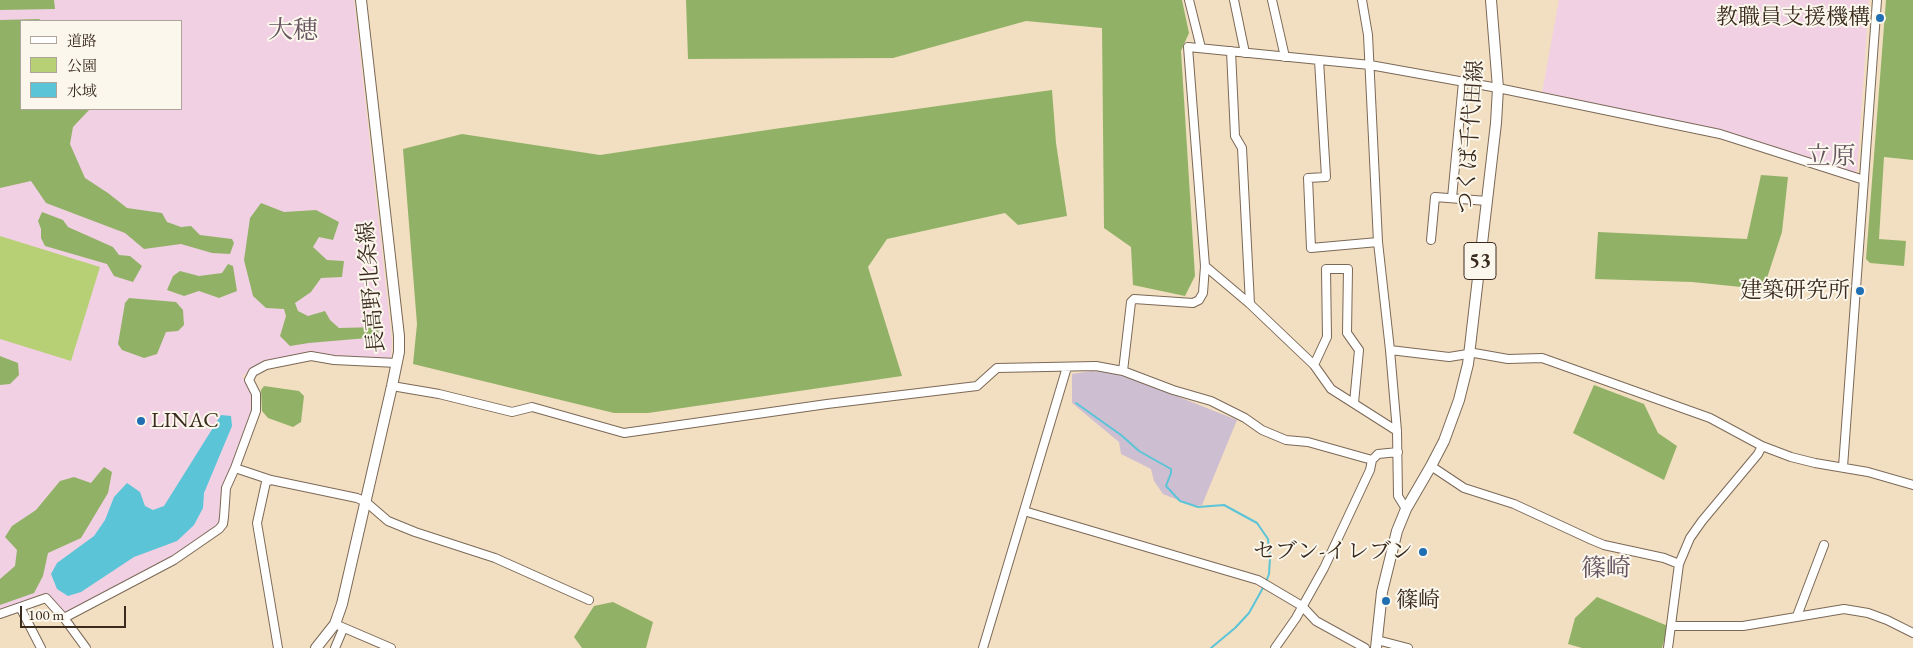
<!DOCTYPE html>
<meta charset="utf-8">
<style>
body{margin:0}
#map{position:relative;width:1913px;height:648px;overflow:hidden;background:#f2dec1;font-family:"EB Garamond","Noto Serif JP",serif}
canvas{display:block}
.legend{position:absolute;left:20px;top:20px;width:162px;height:90px;box-sizing:border-box;background:#fbf7ec;border:1px solid #aea59a;margin:0;padding:6px 9px;list-style:none;font-size:15px;color:#3b2a1e}
.legend li{display:flex;align-items:center;gap:10px;height:25px}
.legend b{width:25px;border:1px solid #aea59a}
.scale{position:absolute;left:20px;top:606px;width:106px;height:22px;box-sizing:border-box;border:2px solid #3b2a1e;border-top:0;padding-left:6px;font-size:15px;line-height:18px;white-space:nowrap;color:#3b2a1e;-webkit-text-stroke:4px #fbf7ec;paint-order:stroke}
</style>
<div id="map">
<canvas width="1913" height="648"></canvas>
<ul class="legend">
<li><b style="height:6px;background:#fff"></b>道路</li>
<li><b style="height:14px;background:#b7d075"></b>公園</li>
<li><b style="height:14px;background:#5bc4d7"></b>水域</li>
</ul>
<div class="scale">100 m</div>
</div>
<script>
const c = document.querySelector('canvas').getContext('2d');
c.lineJoin = 'round';
function fill(path, color) { c.fillStyle = color; c.fill(path, 'evenodd'); }
const shape = rows => new Path2D(rows.map(r => 'M' + r).join(''));
function trace(path, color, width, dash) { c.strokeStyle = color; c.lineWidth = width; c.lineCap = dash ? 'butt' : 'round'; c.setLineDash(dash || []); c.stroke(path); }
function label(font, color, halo, rows, align = 'center') {
  c.font = font + ' "EB Garamond","Noto Serif JP",serif'; c.lineWidth = 4; c.setLineDash([]); c.textBaseline = 'middle'; c.strokeStyle = halo; c.fillStyle = color; for (const [text, x, y, turn = 0] of rows) {
    c.save(); c.translate(x, y); c.rotate((+turn || 0) * Math.PI / 180); c.textAlign = isNaN(turn) ? turn : align; if (halo) c.strokeText(text, 0, 0); c.fillText(text, 0, 0); c.restore();
  }
}
fill(shape([
 [0,0,354,0,392,342,391,358,333,357,320,353,307,352,263,362,242,376,252,392,254,402,239,452,223,484,220,499,222,509,221,519,217,527,171,558,143,571,66,614,45,593,0,610],
 [21,21,181,21,181,109,21,109],
 [1559,0,1869,0,1857,171,1853,174,1714,129,1542,93]
]), '#f1d0e4');
fill(shape([
 [1092,371,1121,374,1237,420,1202,505,1193,506,1163,494,1154,481,1151,469,1121,454,1119,442,1072,403,1072,374]
]), '#cebed1');
fill(shape([
 [0,236,100,267,71,361,0,339]
]), '#b7d075');
fill(shape([
 [0,0,54,0,55,9,0,10],
 [686,0,1182,0,1189,33,1181,51,1195,276,1185,296,1133,285,1131,247,1104,228,1102,28,1026,21,893,58,688,59],
 [1886,0,1913,0,1913,160,1884,157,1879,239,1906,241,1904,266,1870,263,1866,259],
 [39,19,42,21,21,21,21,109,90,109,73,127,70,144,85,178,108,193,127,208,162,213,167,222,181,227,191,226,200,235,232,239,234,243,230,254,212,253,181,244,144,249,125,233,46,203,31,181,0,188,0,20],
 [1052,90,1056,143,1067,216,1018,225,1005,213,887,239,868,267,902,376,648,413,614,413,413,364,417,324,403,149,462,134,600,155,774,129],
 [1761,175,1788,177,1782,232,1767,278,1761,289,1692,282,1595,279,1598,232,1747,239],
 [261,203,284,212,316,210,339,222,333,240,319,237,313,247,327,260,344,261,342,277,321,278,311,292,295,303,298,311,308,316,325,311,330,320,339,328,378,327,379,337,309,343,290,346,280,336,286,316,284,309,266,308,253,296,244,260,250,218],
 [42,212,63,220,68,227,113,247,119,255,130,256,142,266,133,282,114,276,107,264,45,246,41,238,41,229,38,221],
 [228,264,233,266,237,291,219,298,199,291,184,296,167,290,173,276,180,271,199,276,222,273],
 [129,298,176,302,183,310,184,325,178,331,166,332,157,354,144,358,122,350,118,344,125,303],
 [0,356,18,363,19,375,10,384,0,385],
 [1594,385,1644,404,1658,433,1677,446,1664,480,1573,433],
 [264,386,299,391,304,396,301,422,293,427,268,418,262,411,261,390],
 [104,467,112,472,108,493,81,538,48,553,43,576,34,593,0,605,0,579,15,566,17,550,5,537,12,526,36,510,60,481,74,477,91,483],
 [1597,597,1668,626,1662,648,1582,648,1568,644,1575,618],
 [613,602,653,622,646,648,582,648,574,637,594,606]
]), '#91b266');
fill(shape([
 [221,415,231,416,232,426,204,493,203,508,194,525,177,541,134,557,81,592,68,596,57,589,51,574,57,563,94,536,105,520,114,497,127,483,140,492,145,506,153,510,164,506]
]), '#5bc4d7');
trace(shape([
 [1076,403,1121,435,1139,451,1171,469,1171,473,1166,486,1180,501,1198,507,1224,505,1257,523,1268,539,1270,558,1269,574,1266,582],
 [1211,648,1235,628,1249,613,1264,586]
]), '#5bc4d7', 2);
const minor = shape([
 [1189,0,1201,48],
 [1234,0,1245,53],
 [1272,0,1285,57],
 [1362,0,1368,35,1378,242,1390,350,1397,431,1398,496,1406,509],
 [1231,51,1235,136,1242,148,1250,304],
 [1319,60,1326,177,1308,178,1311,248,1378,242],
 [1452,198,1463,82],
 [1431,240,1435,197,1487,201],
 [1205,266,1250,304,1314,365,1331,389,1397,431],
 [1390,350,1449,357,1474,353,1508,359,1542,358,1710,418,1762,446,1791,457,1815,463,1868,472,1913,485],
 [1314,365,1327,337,1326,269,1348,269,1347,333,1359,350,1354,403],
 [1123,371,1131,302,1134,299,1193,303,1199,300,1203,293,1205,266,1188,47,1370,65,1498,88,1720,134,1864,180],
 [392,386,439,394,512,412,532,407,624,433,827,404,977,386,997,368,1096,366,1123,371,1173,390,1211,401,1245,418,1262,430,1286,440,1308,442,1372,460],
 [1431,466,1464,488,1514,504,1592,540,1604,545,1664,558,1679,564],
 [1843,467,1877,0],
 [235,468,271,480],
 [1024,511,1258,580,1302,606,1316,621,1365,648],
 [20,607,41,648],
 [0,614,46,598,64,618,86,648],
 [1797,616,1824,545],
 [64,618,174,560,219,529,223,524,224,517,226,488,235,468,256,411,256,394,249,380,253,372,266,365,311,356,334,360,397,363],
 [335,624,391,648],
 [1671,626,1743,626,1844,609,1868,613,1887,620,1913,633],
 [1377,640,1408,648],
 [278,648,257,523,266,482,271,480,357,498,366,502,388,521,415,532,495,558,589,600],
 [335,648,343,629],
 [983,648,1067,367],
 [1275,648,1296,618,1324,568,1370,470,1372,460,1378,454,1398,452],
 [1668,648,1679,564,1690,538,1702,521,1758,454,1762,446]
]);
const major = shape([
 [316,648,335,624,342,604,392,386,399,352,399,336,361,0],
 [1376,648,1382,592,1397,531,1406,509,1431,466,1444,441,1459,400,1468,364,1496,123,1498,88,1491,0]
]);
trace(minor, '#7b6957', 10);
trace(major, '#7b6957', 12);
trace(minor, '#fff', 8);
trace(major, '#fff', 10);
for (const [x, y, r, color] of [
 [1880,18,5,"#1f6fb2"],
 [1860,291,5,"#1f6fb2"],
 [141,421,5,"#1f6fb2"],
 [1423,552,5,"#1f6fb2"],
 [1386,601,5,"#1f6fb2"]
]) { const dot = new Path2D(); dot.arc(x, y, r, 0, 2 * Math.PI); c.fillStyle = color; c.fill(dot); trace(dot, '#fbf7ec', 2); }
for (const [x, y, w] of [
 [1480,261,32]
]) { const box = new Path2D(); box.roundRect(x - w / 2, y - 18.5, w, 37, 4); c.fillStyle = '#fbf7ec'; c.fill(box); trace(box, '#3b2a1e', 1); }
label('bold 21px', '#3b2a1e', null, [
 ["53",1480,261]
]);
label('22px', '#3b2a1e', '#fbf7ec', [
 ["教職員支援機構",1870,18],
 ["建築研究所",1850,291],
 ["LINAC",151,421,"left"],
 ["セブン-イレブン",1413,552],
 ["篠崎",1396,601,"left"]
], 'right');
label('22px', '#3b2a1e', '#fbf7ec', [
 ["つくば千代田線",1471,137,-86],
 ["長高野北条線",372,287,-95]
]);
label('25px', '#685562', '#fbf7ec', [
 ["大穂",293,31],
 ["立原",1831,157],
 ["篠崎",1606,569]
]);
</script>
